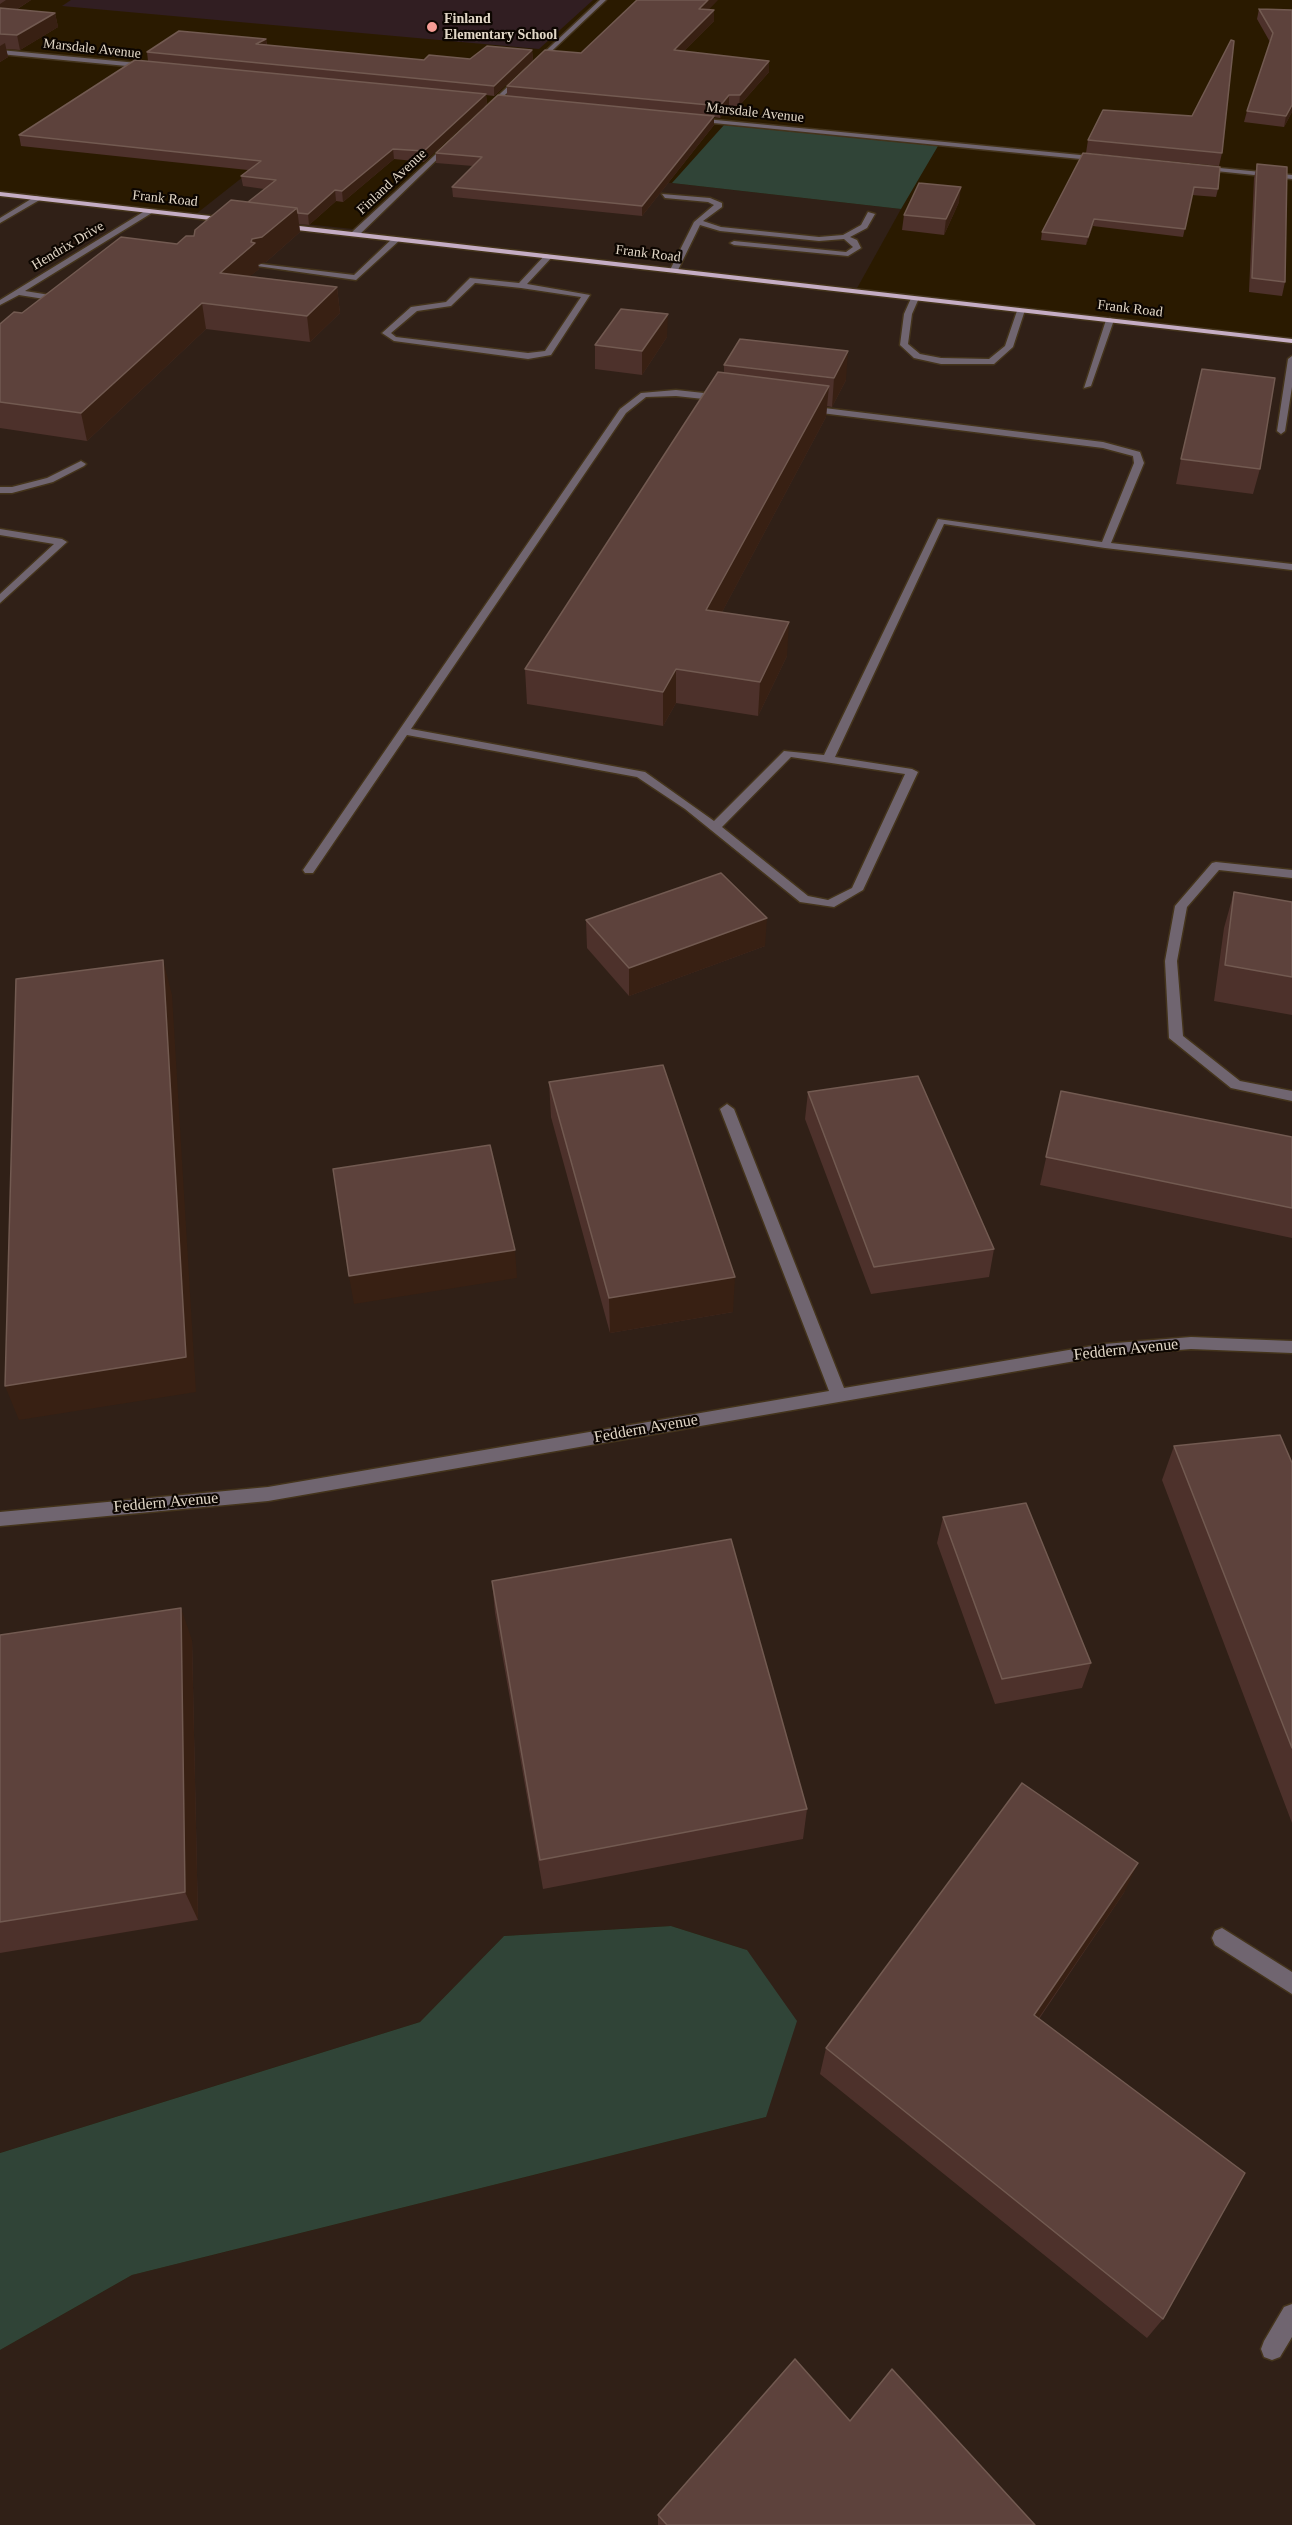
<!DOCTYPE html>
<style>
body{margin:0}
canvas{display:block;background:#2a1a00}
</style>
<canvas width="1292" height="2525"></canvas>
<script>
const c = document.querySelector('canvas').getContext('2d');
c.lineJoin = 'round';
function fill(path, color) { c.fillStyle = color; c.fill(path, 'evenodd'); }
const shape = rows => new Path2D(rows.map(r => 'M' + r).join(''));
function trace(path, color, width, dash) { c.strokeStyle = color; c.lineWidth = width; c.lineCap = dash ? 'butt' : 'round'; c.setLineDash(dash || []); c.stroke(path); }
function label(font, color, halo, rows, align = 'center') {
  c.font = font + ' "Times New Roman",serif'; c.lineWidth = 4.5; c.setLineDash([]); c.textBaseline = 'middle'; c.strokeStyle = halo; c.fillStyle = color; for (const [text, x, y, turn = 0] of rows) {
    c.save(); c.translate(x, y); c.rotate((+turn || 0) * Math.PI / 180); c.textAlign = isNaN(turn) ? turn : align; if (halo) c.strokeText(text, 0, 0); c.fillText(text, 0, 0); c.restore();
  }
}
fill(shape([
 [286,143,286,222,353,229,430,159,672,183,901,209,856,290,1292,339,1292,2525,0,2525,0,2350,132,2275,766,2117,747,1950,671,1926,504,1936,420,2022,0,2153,0,192,196,214]
]), '#302017');
fill(shape([
 [71,0,593,0,539,49,62,6]
]), '#311e22');
fill(shape([
 [724,125,938,146,901,209,672,183],
 [671,1926,747,1950,797,2021,766,2117,132,2275,0,2350,0,2153,420,2022,504,1936]
]), '#304437');
const minor = shape([
 [600,0,606,0,490,109,486,109,486,107,600,0],
 [0,50,148,64,151,66,148,68,0,54,0,50],
 [695,118,1101,157,1104,159,1101,161,693,121,695,118],
 [449,142,454,143,358,236,352,236,352,232,449,142],
 [1199,166,1292,175,1292,179,1197,169,1199,166],
 [662,194,710,198,722,203,722,207,703,221,721,227,819,237,843,235,861,225,868,212,875,214,867,228,850,237,857,240,861,248,848,256,734,245,730,243,734,241,846,252,853,247,844,239,819,241,720,231,700,225,678,270,674,272,670,270,694,222,714,205,708,202,665,198,662,194],
 [36,196,43,198,0,223,0,218,36,196],
 [148,209,155,211,25,291,56,296,62,294,65,294,65,298,57,301,19,295,0,305,0,300,148,209],
 [394,237,401,239,356,280,257,266,261,264,354,275,394,237],
 [546,254,553,256,527,284,590,295,551,355,528,359,394,341,382,333,411,307,446,302,470,278,519,283,546,254],
 [475,283,521,288,581,297,545,351,528,353,396,337,391,333,417,311,451,306,475,283],
 [912,296,919,298,912,314,908,344,920,354,941,358,989,359,1005,346,1018,308,1025,310,1013,347,994,364,941,364,914,358,900,345,904,314,912,296],
 [1110,318,1114,320,1091,386,1084,388,1106,320,1110,318],
 [1292,356,1292,387,1285,431,1281,434,1277,431,1288,359,1292,356],
 [676,390,722,395,726,398,722,401,676,396,646,397,626,413,411,729,645,772,714,821,784,751,824,755,938,519,1102,542,1134,463,1133,456,1103,448,805,411,805,407,808,406,1103,442,1140,452,1144,463,1111,543,1292,564,1292,570,1105,548,944,524,835,757,912,769,918,772,863,890,834,907,800,902,685,809,637,777,407,735,313,873,305,873,303,870,620,409,641,393,676,390],
 [791,757,905,774,852,888,828,900,808,896,722,827,791,757],
 [81,461,86,464,84,466,53,482,12,493,0,493,0,487,12,487,47,478,81,461],
 [0,529,62,539,67,542,0,603,0,594,54,544,0,535,0,529],
 [1216,862,1292,870,1292,878,1219,870,1187,907,1177,961,1183,1036,1240,1081,1292,1091,1292,1101,1231,1088,1169,1038,1165,961,1175,906,1212,863,1216,862],
 [727,1104,734,1109,844,1388,1104,1344,1191,1337,1292,1341,1292,1353,1191,1349,1104,1356,268,1501,0,1526,0,1512,268,1487,829,1391,720,1109,727,1104],
 [1222,1928,1292,1972,1292,1994,1215,1945,1212,1938,1215,1931,1222,1928],
 [1292,2304,1292,2337,1280,2357,1272,2360,1264,2357,1261,2349,1264,2341,1284,2307,1292,2304]
]);
const major = shape([
 [0,192,228,218,232,220,228,222,0,196,0,192],
 [282,224,1292,339,1292,343,279,228,282,224]
]);
trace(minor, '#44341c', 3);
trace(major, '#44341c', 3);
fill(minor, '#706570');
fill(major, '#c5adc4');
fill(shape([
 [0,0,31,0,16,10,55,13,58,27,20,50,6,49,8,57,0,62],
 [1259,9,1292,10,1292,112,1284,127,1244,122,1247,111,1270,42,1257,19],
 [708,10,714,10,714,21,684,51,769,61,769,72,739,106,729,106,720,118,714,117,714,125,642,216,453,197,452,187,473,166,436,163,436,153,507,96,507,86,581,53],
 [266,39,267,45,424,60,470,59,532,50,533,60,494,96,486,95,487,104,424,162,394,159,343,202,336,201,309,225,299,224,300,232,266,262,258,264,259,269,250,276,337,287,340,313,310,342,206,329,87,441,0,428,0,324,194,236,248,202,264,189,243,186,241,176,248,170,21,146,19,135,148,61,147,52],
 [1088,140,1222,153,1219,166,1086,153],
 [1083,153,1218,189,1216,197,1192,195,1183,237,1093,226,1086,245,1041,240,1042,232],
 [1257,164,1285,282,1282,296,1249,292,1254,178],
 [959,202,944,235,902,230,904,215],
 [667,337,642,375,595,369,595,345],
 [724,365,846,380,832,407,827,406,826,417,722,612,787,656,758,716,676,703,663,726,527,704,525,669,724,373],
 [1181,459,1260,469,1253,494,1176,484],
 [1234,892,1292,902,1292,1015,1214,1001,1224,928],
 [586,920,765,946,629,996,587,948],
 [549,1082,733,1312,610,1333,551,1117],
 [1061,1091,1292,1137,1292,1238,1040,1185],
 [808,1092,994,1249,989,1277,871,1294,805,1119],
 [1174,1446,1292,1463,1292,1823,1162,1480],
 [943,1517,1091,1663,1082,1688,995,1704,937,1543],
 [492,1581,807,1809,803,1839,543,1889,495,1613],
 [0,1635,192,1640,198,1920,0,1953],
 [1125,1891,1039,2019,1163,2319,1147,2338,820,2074,826,2048],
 [850,2421,1035,2525,658,2525,658,2515]
]), '#4d312b');
fill(shape([
 [6,0,31,0,0,20,0,4],
 [708,0,718,0,699,20,699,9],
 [714,10,714,21,674,61,674,50],
 [55,13,58,27,20,50,17,35],
 [266,39,267,48,256,44],
 [5,43,8,57,0,62,0,46],
 [532,50,533,60,494,96,494,86],
 [769,61,769,72,739,106,740,95],
 [486,94,487,104,424,162,424,151],
 [729,95,729,106,720,118,720,106],
 [1292,105,1292,112,1284,127,1286,116],
 [714,116,714,125,642,216,642,206],
 [393,149,394,159,343,202,342,191],
 [961,187,959,202,944,235,946,219],
 [335,190,336,201,309,225,308,214],
 [297,208,300,232,266,262,258,264,259,269,224,298,220,273,251,242,252,239],
 [1094,219,1093,226,1086,245,1088,237],
 [337,287,340,313,310,342,307,316],
 [202,303,206,329,87,441,81,413],
 [668,314,667,337,642,375,642,351],
 [848,351,846,380,832,407,834,378],
 [829,386,826,417,705,644,706,610],
 [789,622,787,656,758,716,760,682],
 [676,669,676,703,663,726,663,692],
 [767,918,765,946,629,996,629,968],
 [163,960,172,995,196,1392,19,1420,5,1386],
 [515,1250,517,1278,354,1304,349,1276],
 [735,1277,733,1312,610,1333,609,1298],
 [181,1608,192,1640,198,1920,185,1892],
 [1138,1863,1125,1891,1023,2041,1034,2015]
]), '#382013');
const building = shape([
 [637,0,708,0,699,9,714,10,674,50,769,61,740,95,729,95,720,106,507,86,545,50,581,53,637,0],
 [0,8,55,13,17,35,0,34,0,8],
 [1259,9,1292,10,1292,105,1286,116,1247,111,1273,33,1259,9],
 [179,31,266,39,256,44,424,60,429,55,470,59,487,46,532,50,494,86,147,52,179,31],
 [1231,40,1234,41,1222,153,1088,140,1103,110,1192,116,1231,40],
 [135,60,486,94,424,151,393,149,342,191,335,190,308,214,298,213,297,208,248,202,276,180,241,176,261,161,19,135,135,60],
 [498,95,714,116,642,206,452,187,482,157,436,153,498,95],
 [1083,153,1220,167,1218,189,1194,187,1185,229,1094,219,1088,237,1042,232,1083,153],
 [1257,164,1287,167,1285,282,1252,278,1257,164],
 [919,183,961,187,946,219,904,215,919,183],
 [231,200,297,208,262,237,252,239,251,242,255,243,220,273,337,287,307,316,202,303,81,413,0,402,0,324,14,312,22,313,121,237,177,244,186,236,194,236,195,230,231,200],
 [621,309,668,314,642,351,595,345,621,309],
 [740,339,848,351,834,378,724,365,740,339],
 [1202,369,1275,378,1260,469,1181,459,1202,369],
 [718,372,829,386,706,610,789,622,760,682,676,669,663,692,525,669,718,372],
 [721,873,767,918,629,968,586,920,721,873],
 [1234,892,1292,902,1292,977,1225,965,1234,892],
 [163,960,186,1357,5,1386,16,979,163,960],
 [663,1065,735,1277,609,1298,549,1082,663,1065],
 [918,1076,994,1249,874,1267,808,1092,918,1076],
 [1061,1091,1292,1137,1292,1208,1046,1157,1061,1091],
 [490,1145,515,1250,349,1276,333,1169,490,1145],
 [1280,1435,1292,1463,1292,1748,1174,1446,1280,1435],
 [1026,1503,1091,1663,1002,1679,943,1517,1026,1503],
 [731,1539,807,1809,540,1860,492,1581,731,1539],
 [181,1608,185,1892,0,1922,0,1635,181,1608],
 [1022,1783,1138,1863,1034,2015,1245,2173,1163,2319,826,2048,1022,1783],
 [795,2359,850,2421,892,2369,1035,2525,667,2525,658,2515,795,2359]
]);
fill(building, '#5d423c');
trace(building, '#725a51', 1.5);
for (const [x, y, r, color] of [
 [432,27,6,"#f59c95"]
]) { const dot = new Path2D(); dot.arc(x, y, r, 0, 2 * Math.PI); c.fillStyle = color; c.fill(dot); trace(dot, '#0d0601', 2); }
label('bold 14px', '#e2d7c7', '#0d0601', [
 ["Finland",444,19],
 ["Elementary School",444,35]
], 'left');
label('14px', '#e2d7c7', '#0d0601', [
 ["Marsdale Avenue",92,49,6],
 ["Marsdale Avenue",755,113,6],
 ["Finland Avenue",392,182,-43],
 ["Frank Road",165,199,6],
 ["Hendrix Drive",68,246,-31],
 ["Frank Road",648,254,7],
 ["Frank Road",1130,309,7]
]);
label('16px', '#e2d7c7', '#0d0601', [
 ["Feddern Avenue",1126,1350,-6],
 ["Feddern Avenue",646,1429,-10],
 ["Feddern Avenue",166,1503,-5]
]);
</script>
